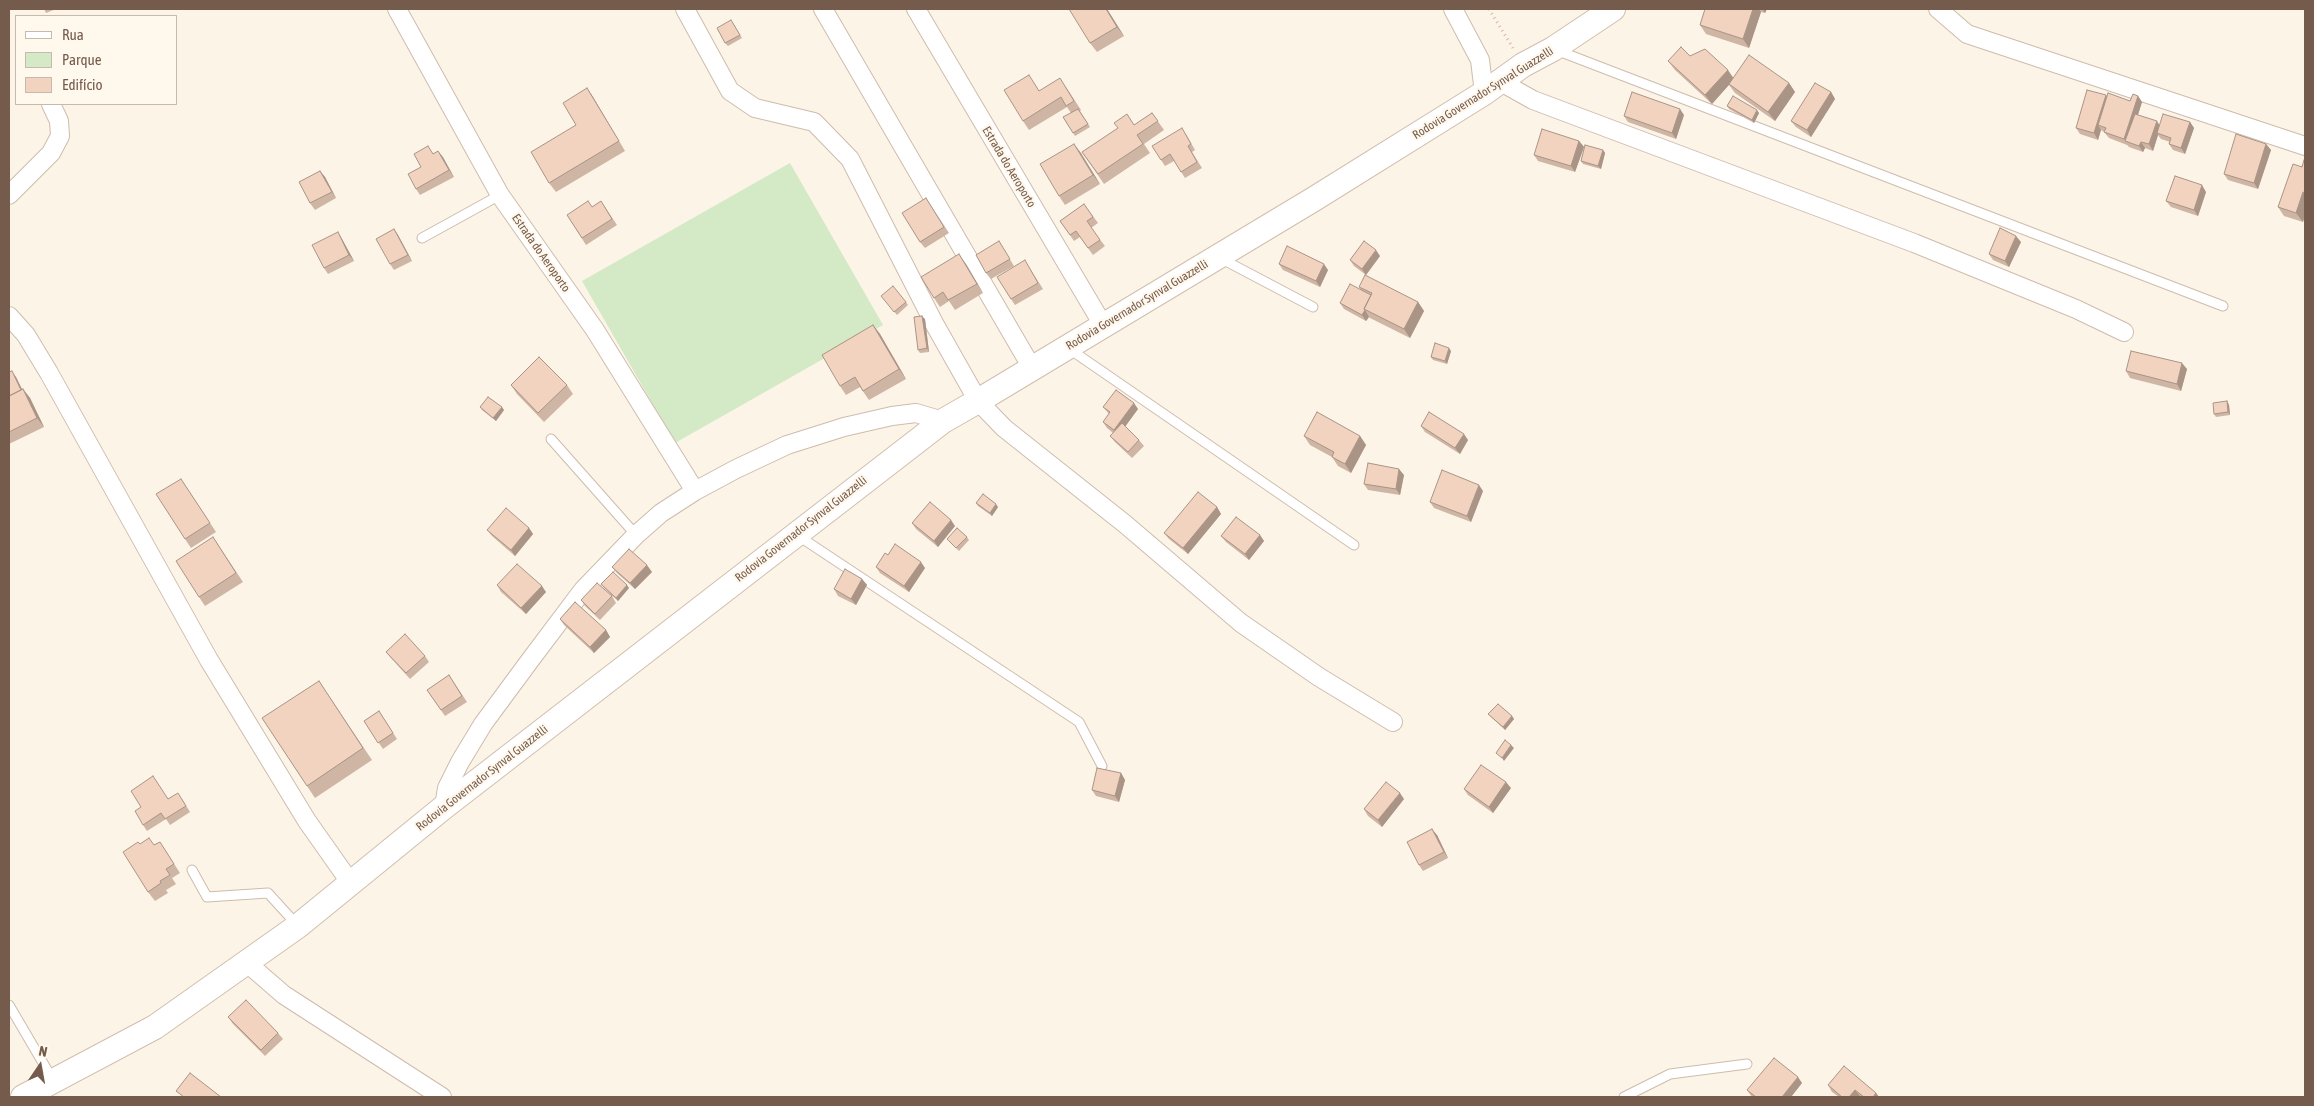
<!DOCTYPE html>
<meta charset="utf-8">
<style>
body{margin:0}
#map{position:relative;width:2314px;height:1106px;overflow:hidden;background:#fcf4e7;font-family:"Asap Condensed",sans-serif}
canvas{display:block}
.frame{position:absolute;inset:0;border:10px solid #755b4c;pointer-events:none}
.legend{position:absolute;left:15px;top:15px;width:162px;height:90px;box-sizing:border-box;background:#fff8ed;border:1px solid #c8b9ad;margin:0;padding:6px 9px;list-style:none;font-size:15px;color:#755b4c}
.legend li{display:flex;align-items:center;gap:10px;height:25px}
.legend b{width:25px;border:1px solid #c8b9ad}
.north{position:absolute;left:15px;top:1041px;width:50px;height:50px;-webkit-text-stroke:4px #fff8ed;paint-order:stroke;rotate:12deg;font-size:14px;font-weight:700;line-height:20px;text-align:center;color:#755b4c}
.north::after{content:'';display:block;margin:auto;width:18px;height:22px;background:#755b4c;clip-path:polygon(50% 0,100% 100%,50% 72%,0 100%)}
</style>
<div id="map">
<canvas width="2314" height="1106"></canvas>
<div class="frame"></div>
<ul class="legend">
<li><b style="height:6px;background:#fff"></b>Rua</li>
<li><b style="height:14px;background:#d4e9c5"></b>Parque</li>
<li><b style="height:14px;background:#f1d3bf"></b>Edifício</li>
</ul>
<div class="north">N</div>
</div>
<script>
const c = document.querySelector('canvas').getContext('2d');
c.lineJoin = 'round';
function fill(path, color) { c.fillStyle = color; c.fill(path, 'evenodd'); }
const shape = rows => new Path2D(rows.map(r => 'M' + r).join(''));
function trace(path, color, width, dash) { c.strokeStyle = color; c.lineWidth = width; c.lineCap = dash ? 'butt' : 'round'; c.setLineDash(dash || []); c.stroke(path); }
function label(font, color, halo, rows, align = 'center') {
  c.font = font + ' "Asap Condensed",sans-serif'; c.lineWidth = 4.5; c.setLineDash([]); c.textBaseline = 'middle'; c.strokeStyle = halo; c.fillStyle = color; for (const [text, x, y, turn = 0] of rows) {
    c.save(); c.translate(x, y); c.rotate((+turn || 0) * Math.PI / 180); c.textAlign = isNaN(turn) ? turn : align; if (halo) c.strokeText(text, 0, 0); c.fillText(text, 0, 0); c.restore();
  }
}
fill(shape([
 [790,163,883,325,675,443,582,281]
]), '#d4e9c5');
const lane = shape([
 [1556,50,2223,306],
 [422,238,500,195],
 [1220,258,1313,307],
 [1068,348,1354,545],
 [551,439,636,535],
 [797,535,1079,722,1102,766],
 [192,870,207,897,268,893,298,926],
 [9,1005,53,1080],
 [1624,1097,1670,1074,1747,1064]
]);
const street = shape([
 [397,9,500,195,595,330,695,491],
 [685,9,730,91,755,108,814,122,850,159,935,325,978,401,1004,428,1125,524,1241,623,1319,677,1393,722],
 [823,9,1032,368],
 [916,9,1103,325],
 [1453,9,1480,60,1484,93],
 [1938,9,1967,34,2305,146],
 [1501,82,1533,100,1914,243,2076,309,2124,332],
 [9,195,51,153,60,136,59,121,51,104],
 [9,316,26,335,49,373,209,660,307,821,350,882],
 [444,807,447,788,460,762,483,724,531,659,583,590,636,535,661,513,695,491,736,469,787,445,844,427,892,416,916,413,943,421],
 [247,963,284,995,442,1097]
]);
const secondary = shape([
 [23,1097,155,1027,298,926,444,807,943,421,978,401,1314,199,1484,93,1523,65,1553,49,1613,9]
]);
trace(lane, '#cebcad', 11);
trace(street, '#cebcad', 20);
trace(secondary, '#d2bead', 26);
trace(shape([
 [1489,9,1513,48]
]), '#d6b6a2', 3, [1, 4]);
trace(lane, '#fff', 9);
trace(street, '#fff', 18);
trace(secondary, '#fff', 24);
fill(shape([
 [44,9,56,9,46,13],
 [1107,9,1124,36,1097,52,1090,43],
 [1705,9,1767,9,1765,13,1761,12,1749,48,1706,34,1700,25],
 [733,23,742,38,728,46,725,43],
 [1690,56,1733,77,1789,83,1795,92,1775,121,1735,93,1729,85,1712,104,1675,70,1668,61],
 [1035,84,1039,91,1066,87,1081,110,1080,111,1090,127,1075,136,1063,117,1071,113,1067,107,1029,130,1023,121],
 [587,88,593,97,625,151,556,192,549,183,576,125],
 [1831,92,1835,99,1811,137,1796,127,1791,121],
 [2106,95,2107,97,2130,101,2138,96,2142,102,2138,115,2159,125,2190,122,2194,128,2185,154,2173,150,2169,144,2170,142,2161,139,2158,135,2153,151,2145,148,2143,152,2129,147,2127,145,2109,138,2104,132,2101,130,2098,140,2080,134,2076,128],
 [1727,106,1759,113,1754,123,1729,109],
 [1152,113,1164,130,1144,144,1150,153,1104,184,1082,152,1118,128,1134,125],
 [1684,115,1676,139,1628,122,1624,116],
 [1186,134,1195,150,1192,152,1202,168,1185,178,1174,161,1165,166,1161,160],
 [1579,141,1584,147,1575,172,1538,161,1534,155],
 [1074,144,1100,184,1065,205,1059,196],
 [2266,144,2271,150,2258,189,2228,180,2224,174],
 [1603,150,1605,153,1601,169,1583,164,1581,161],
 [438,151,454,177,420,195,416,189,421,167,433,154],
 [2305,160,2305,215,2303,222,2284,216,2278,207],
 [320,171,325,177,336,198,315,210,310,203],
 [2206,192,2198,216,2171,207,2166,201],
 [926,198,949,233,925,248,920,242],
 [601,201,617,225,586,245,567,215,592,207],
 [1084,204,1098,223,1091,228,1105,246,1093,255,1080,237,1074,241,1060,221],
 [394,229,398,235,412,261,394,270,390,264],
 [338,232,342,239,354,261,328,274,324,268],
 [999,241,1014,266,991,279,986,273],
 [2021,242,2009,267,1993,260,1989,254],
 [1380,256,1366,275,1354,266,1350,260],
 [966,264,983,293,955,310,949,301,940,307,934,298],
 [1279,264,1328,270,1320,287,1283,270],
 [1029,267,1043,289,1015,305,1011,299],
 [1359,287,1418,302,1424,311,1410,338,1370,318,1369,317,1366,321,1344,309,1340,303,1362,291],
 [881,296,906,302,908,305,897,315],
 [925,319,929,352,920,353,918,350],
 [873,325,880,334,906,379,869,400,860,387,846,395,840,386],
 [1451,351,1447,364,1433,360,1431,357],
 [2187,369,2181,391,2130,378,2126,371],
 [9,372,16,377,22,390,23,389,30,398,44,427,9,444],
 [511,385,567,385,573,394,544,422,517,394],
 [2227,401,2229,405,2230,415,2216,417,2214,414],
 [480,407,504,410,496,421,482,410],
 [1103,407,1138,409,1125,427,1139,440,1144,446,1132,458,1115,442,1110,436,1113,433,1107,428,1103,422,1109,414],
 [1421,426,1468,440,1460,454,1425,432],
 [1304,436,1360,436,1366,445,1351,473,1338,466,1332,457,1310,445],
 [1404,475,1400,495,1368,490,1364,484],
 [181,479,216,532,191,548,185,539],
 [1483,491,1471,522,1434,508,1430,502],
 [976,503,998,507,992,516,978,506],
 [1217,507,1221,514,1188,554,1169,539,1164,533],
 [912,523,955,526,938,547,916,529],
 [529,528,533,534,515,556,492,536,487,530],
 [1260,535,1264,541,1249,560,1226,542,1221,536],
 [213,537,243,582,205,606,199,597],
 [967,537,969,540,959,551,947,539],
 [888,555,925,568,909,592,880,573,876,567],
 [612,567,652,572,635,589,617,573],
 [862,579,867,585,856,605,838,596,834,589],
 [601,584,629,588,618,601,604,588],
 [497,585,546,592,526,614,501,592],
 [612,596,616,603,600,620,585,606,581,600],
 [560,619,606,630,610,637,594,653,564,625],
 [386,652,425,656,429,662,410,679,391,658],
 [449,675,467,702,445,716,427,690],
 [319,681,372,760,315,798,307,786],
 [379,711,397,739,383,749,364,721],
 [1488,714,1512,716,1514,719,1505,730,1491,717],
 [1121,773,1125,780,1119,802,1096,796,1092,790],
 [1511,788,1493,813,1468,795,1464,789],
 [169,799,182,799,190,812,170,825,166,819,147,831,143,825],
 [1404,799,1382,827,1368,816,1364,809],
 [1437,835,1448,858,1423,871,1419,865],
 [160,842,180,873,172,878,176,884,166,890,168,893,155,901,148,892,140,844,154,845],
 [228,1017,278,1033,283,1039,265,1056,233,1024],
 [1802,1083,1791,1097,1752,1097,1747,1090],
 [1828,1085,1876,1093,1879,1097,1861,1097,1860,1096,1858,1097,1839,1097,1832,1092]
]), '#cfb5a4');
fill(shape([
 [1106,9,1107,9,1124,36,1117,27],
 [1753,9,1759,9,1761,12,1749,48,1743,39],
 [1762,9,1767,9,1765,13],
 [1728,70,1734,79,1712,104,1705,95],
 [1789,83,1795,92,1775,121,1768,112],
 [587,88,593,97,625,151,619,141],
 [1831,92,1835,99,1811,137,1807,130],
 [2106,95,2110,101,2098,125,2101,130,2098,140,2094,133],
 [2138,96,2142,102,2129,143,2126,141,2124,139],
 [1680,109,1684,115,1676,139,1672,133],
 [1757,110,1759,113,1754,123,1752,120],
 [2157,121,2161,128,2157,133,2158,135,2153,151,2149,144],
 [2190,122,2194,128,2185,154,2181,148],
 [1579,141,1584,147,1575,172,1571,166],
 [2141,142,2145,148,2143,152,2139,146],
 [1074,144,1081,153,1100,184,1093,175],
 [2266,144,2271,150,2258,189,2254,183],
 [1603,150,1605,153,1601,169,1598,166],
 [438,151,443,157,454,177,449,170],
 [320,171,325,177,336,198,332,192],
 [2202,185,2206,192,2198,216,2194,210],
 [2303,192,2305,195,2305,215,2303,222,2296,213],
 [394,229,398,235,412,261,408,255],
 [338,232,342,239,354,261,349,255],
 [2016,236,2021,242,2009,267,2005,261],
 [1376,250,1380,256,1366,275,1362,269],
 [959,254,966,264,983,293,977,284],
 [1324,264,1328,270,1320,287,1316,281],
 [1418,302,1424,311,1410,338,1404,329],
 [1365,310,1369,317,1366,321,1362,315],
 [922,316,925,319,929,352,927,348],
 [873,325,880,334,906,379,899,369],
 [1449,348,1451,351,1447,364,1445,361],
 [2182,363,2187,369,2181,391,2177,384],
 [12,371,16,377,26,397,22,391],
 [23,389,30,398,44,427,37,418],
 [2227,401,2229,405,2230,415,2228,412],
 [1134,403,1138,409,1118,436,1114,430],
 [502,407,504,410,496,421,493,418],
 [1464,434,1468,440,1460,454,1455,448],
 [1360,436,1366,445,1351,473,1345,464],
 [1399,469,1404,475,1400,495,1396,489],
 [1479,485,1483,491,1471,522,1467,516],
 [996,504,998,507,992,516,990,513],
 [1217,507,1221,514,1188,554,1183,548],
 [951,520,955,526,938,547,934,541],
 [529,528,533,534,515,556,511,550],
 [1260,535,1264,541,1249,560,1245,554],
 [921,562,925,568,909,592,904,586],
 [647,565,652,572,635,589,630,583],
 [862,579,867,585,856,605,851,599],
 [627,585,629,588,618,601,616,598],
 [542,586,546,592,526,614,521,608],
 [606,630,610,637,594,653,590,647],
 [1512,716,1514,719,1505,730,1503,727],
 [1511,745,1514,748,1504,761,1502,758],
 [1121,773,1125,780,1119,802,1115,796],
 [1506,782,1511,788,1493,813,1489,807],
 [1400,793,1404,799,1382,827,1378,820],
 [1432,829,1437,835,1448,858,1444,852],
 [1798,1077,1802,1083,1791,1097,1782,1097],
 [1855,1090,1860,1096,1858,1097,1849,1097],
 [1876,1093,1879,1097,1873,1097]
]), '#a99486');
const building = shape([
 [1069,9,1106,9,1117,27,1090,43,1069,9],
 [1705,9,1753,9,1743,39,1700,25,1705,9],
 [731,20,740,35,725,43,717,28,731,20],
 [1681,47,1690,56,1705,49,1728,70,1705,95,1668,61,1681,47],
 [1749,55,1789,83,1768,112,1729,84,1749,55],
 [1029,75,1039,91,1060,78,1074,101,1066,106,1061,97,1023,121,1004,90,1029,75],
 [1815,83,1831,92,1807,130,1791,121,1815,83],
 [587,88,619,141,549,183,531,152,576,125,563,103,587,88],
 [2087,90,2106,95,2094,133,2076,128,2087,90],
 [1632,92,1680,109,1672,133,1624,116,1632,92],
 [2108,93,2130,101,2133,94,2138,96,2124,139,2104,132,2106,128,2098,125,2108,93],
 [1733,96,1757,110,1752,120,1727,106,1733,96],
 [1078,109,1088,124,1073,133,1063,117,1078,109],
 [1152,113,1158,121,1137,135,1143,144,1098,174,1082,152,1118,128,1114,123,1127,114,1134,125,1152,113],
 [2135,114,2157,121,2149,144,2141,142,2139,146,2125,141,2135,114],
 [2163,114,2190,122,2181,148,2169,144,2171,138,2157,133,2163,114],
 [1182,128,1191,144,1188,146,1197,162,1181,172,1170,154,1161,160,1152,146,1182,128],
 [1542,129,1579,141,1571,166,1534,155,1542,129],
 [2236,134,2266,144,2254,183,2224,174,2236,134],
 [1074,144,1093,175,1059,196,1040,164,1074,144],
 [1585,145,1603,150,1598,166,1581,161,1585,145],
 [428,146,433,154,438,151,449,170,416,189,408,174,421,167,414,154,428,146],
 [2304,160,2305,160,2305,193,2303,192,2296,213,2278,207,2293,164,2302,167,2304,160],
 [320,171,332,192,310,203,299,182,320,171],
 [2175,176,2202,185,2194,210,2166,201,2175,176],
 [926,198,944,227,920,242,902,213,926,198],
 [588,201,592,207,601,201,612,219,582,238,567,215,588,201],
 [1084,204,1093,217,1087,221,1100,240,1088,248,1076,231,1070,235,1060,221,1084,204],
 [2000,228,2016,236,2005,261,1989,254,2000,228],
 [394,229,408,255,390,264,376,239,394,229],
 [338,232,349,255,324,268,312,245,338,232],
 [999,241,1010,259,986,273,976,255,999,241],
 [1364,241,1376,250,1362,269,1350,260,1364,241],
 [1287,246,1324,264,1316,281,1279,264,1287,246],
 [959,254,977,284,948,300,943,292,934,298,921,277,959,254],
 [1025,260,1038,283,1011,299,997,277,1025,260],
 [1365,275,1418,302,1404,329,1364,309,1372,293,1359,287,1365,275],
 [1350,284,1371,295,1364,309,1365,310,1362,315,1340,303,1350,284],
 [893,286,906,302,894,312,881,296,893,286],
 [922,316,927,348,918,350,914,317,922,316],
 [873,325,899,369,863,391,855,377,840,386,822,355,873,325],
 [1435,343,1449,348,1445,361,1431,357,1435,343],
 [2131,351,2182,363,2177,384,2126,371,2131,351],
 [539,357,567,385,538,413,511,385,539,357],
 [12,371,21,390,9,396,9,372,12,371],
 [23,389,37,418,9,432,9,396,23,389],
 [1116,390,1134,403,1114,430,1103,422,1110,412,1103,407,1116,390],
 [488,397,502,407,493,418,480,407,488,397],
 [2227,401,2228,412,2214,414,2213,403,2227,401],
 [1317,412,1360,436,1345,464,1332,457,1334,452,1304,436,1317,412],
 [1429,412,1464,434,1455,448,1421,426,1429,412],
 [1122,423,1139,440,1128,452,1110,436,1122,423],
 [1368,463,1399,469,1396,489,1364,484,1368,463],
 [1442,470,1479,485,1467,516,1430,502,1442,470],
 [181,479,210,523,185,539,156,494,181,479],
 [1198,492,1217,507,1183,548,1164,533,1198,492],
 [983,494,996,504,990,513,976,503,983,494],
 [930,502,951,520,934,541,912,523,930,502],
 [506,508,529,528,511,550,487,530,506,508],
 [1236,517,1260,535,1245,554,1221,536,1236,517],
 [957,528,967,537,956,548,947,539,957,528],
 [213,537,236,573,199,597,176,561,213,537],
 [895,544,921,562,904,586,876,567,885,553,888,555,895,544],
 [629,549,647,565,630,583,612,567,629,549],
 [517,564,542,586,521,608,497,585,517,564],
 [845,569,862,579,851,599,834,589,845,569],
 [613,572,627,585,616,598,601,584,613,572],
 [597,583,612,596,595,614,581,600,597,583],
 [575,602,606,630,590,647,560,619,575,602],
 [405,634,425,656,406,673,386,652,405,634],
 [449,675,462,696,441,710,427,690,449,675],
 [319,681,363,748,307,786,262,718,319,681],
 [1498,704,1512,716,1503,727,1488,714,1498,704],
 [379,711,393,733,378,743,364,721,379,711],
 [1505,740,1511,745,1502,758,1496,753,1505,740],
 [1481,765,1506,782,1489,807,1464,789,1481,765],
 [1097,768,1121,773,1115,796,1092,790,1097,768],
 [153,776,168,799,178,793,186,806,165,819,161,813,143,825,135,811,141,807,131,791,153,776],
 [1386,782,1400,793,1378,820,1364,809,1386,782],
 [1432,829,1444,852,1419,865,1407,842,1432,829],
 [149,838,154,845,160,842,174,864,166,869,170,875,160,881,161,883,148,892,123,852,138,842,140,844,149,838],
 [246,1000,278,1033,261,1050,228,1017,246,1000],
 [1774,1058,1798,1077,1782,1097,1756,1097,1747,1090,1774,1058],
 [1844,1066,1876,1093,1873,1097,1864,1097,1855,1090,1849,1097,1842,1097,1828,1085,1844,1066],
 [190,1073,221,1097,184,1097,176,1091,190,1073]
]);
fill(building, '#f1d3bf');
trace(building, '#a99486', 1);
label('12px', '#755b4c', '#fff8ed', [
 ["Rodovia Governador Synval Guazzelli",1483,93,-32],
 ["Estrada do Aeroporto",1009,167,59],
 ["Estrada do Aeroporto",541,253,55],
 ["Rodovia Governador Synval Guazzelli",1137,305,-31],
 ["Rodovia Governador Synval Guazzelli",801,529,-38],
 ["Rodovia Governador Synval Guazzelli",482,778,-38]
]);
</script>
